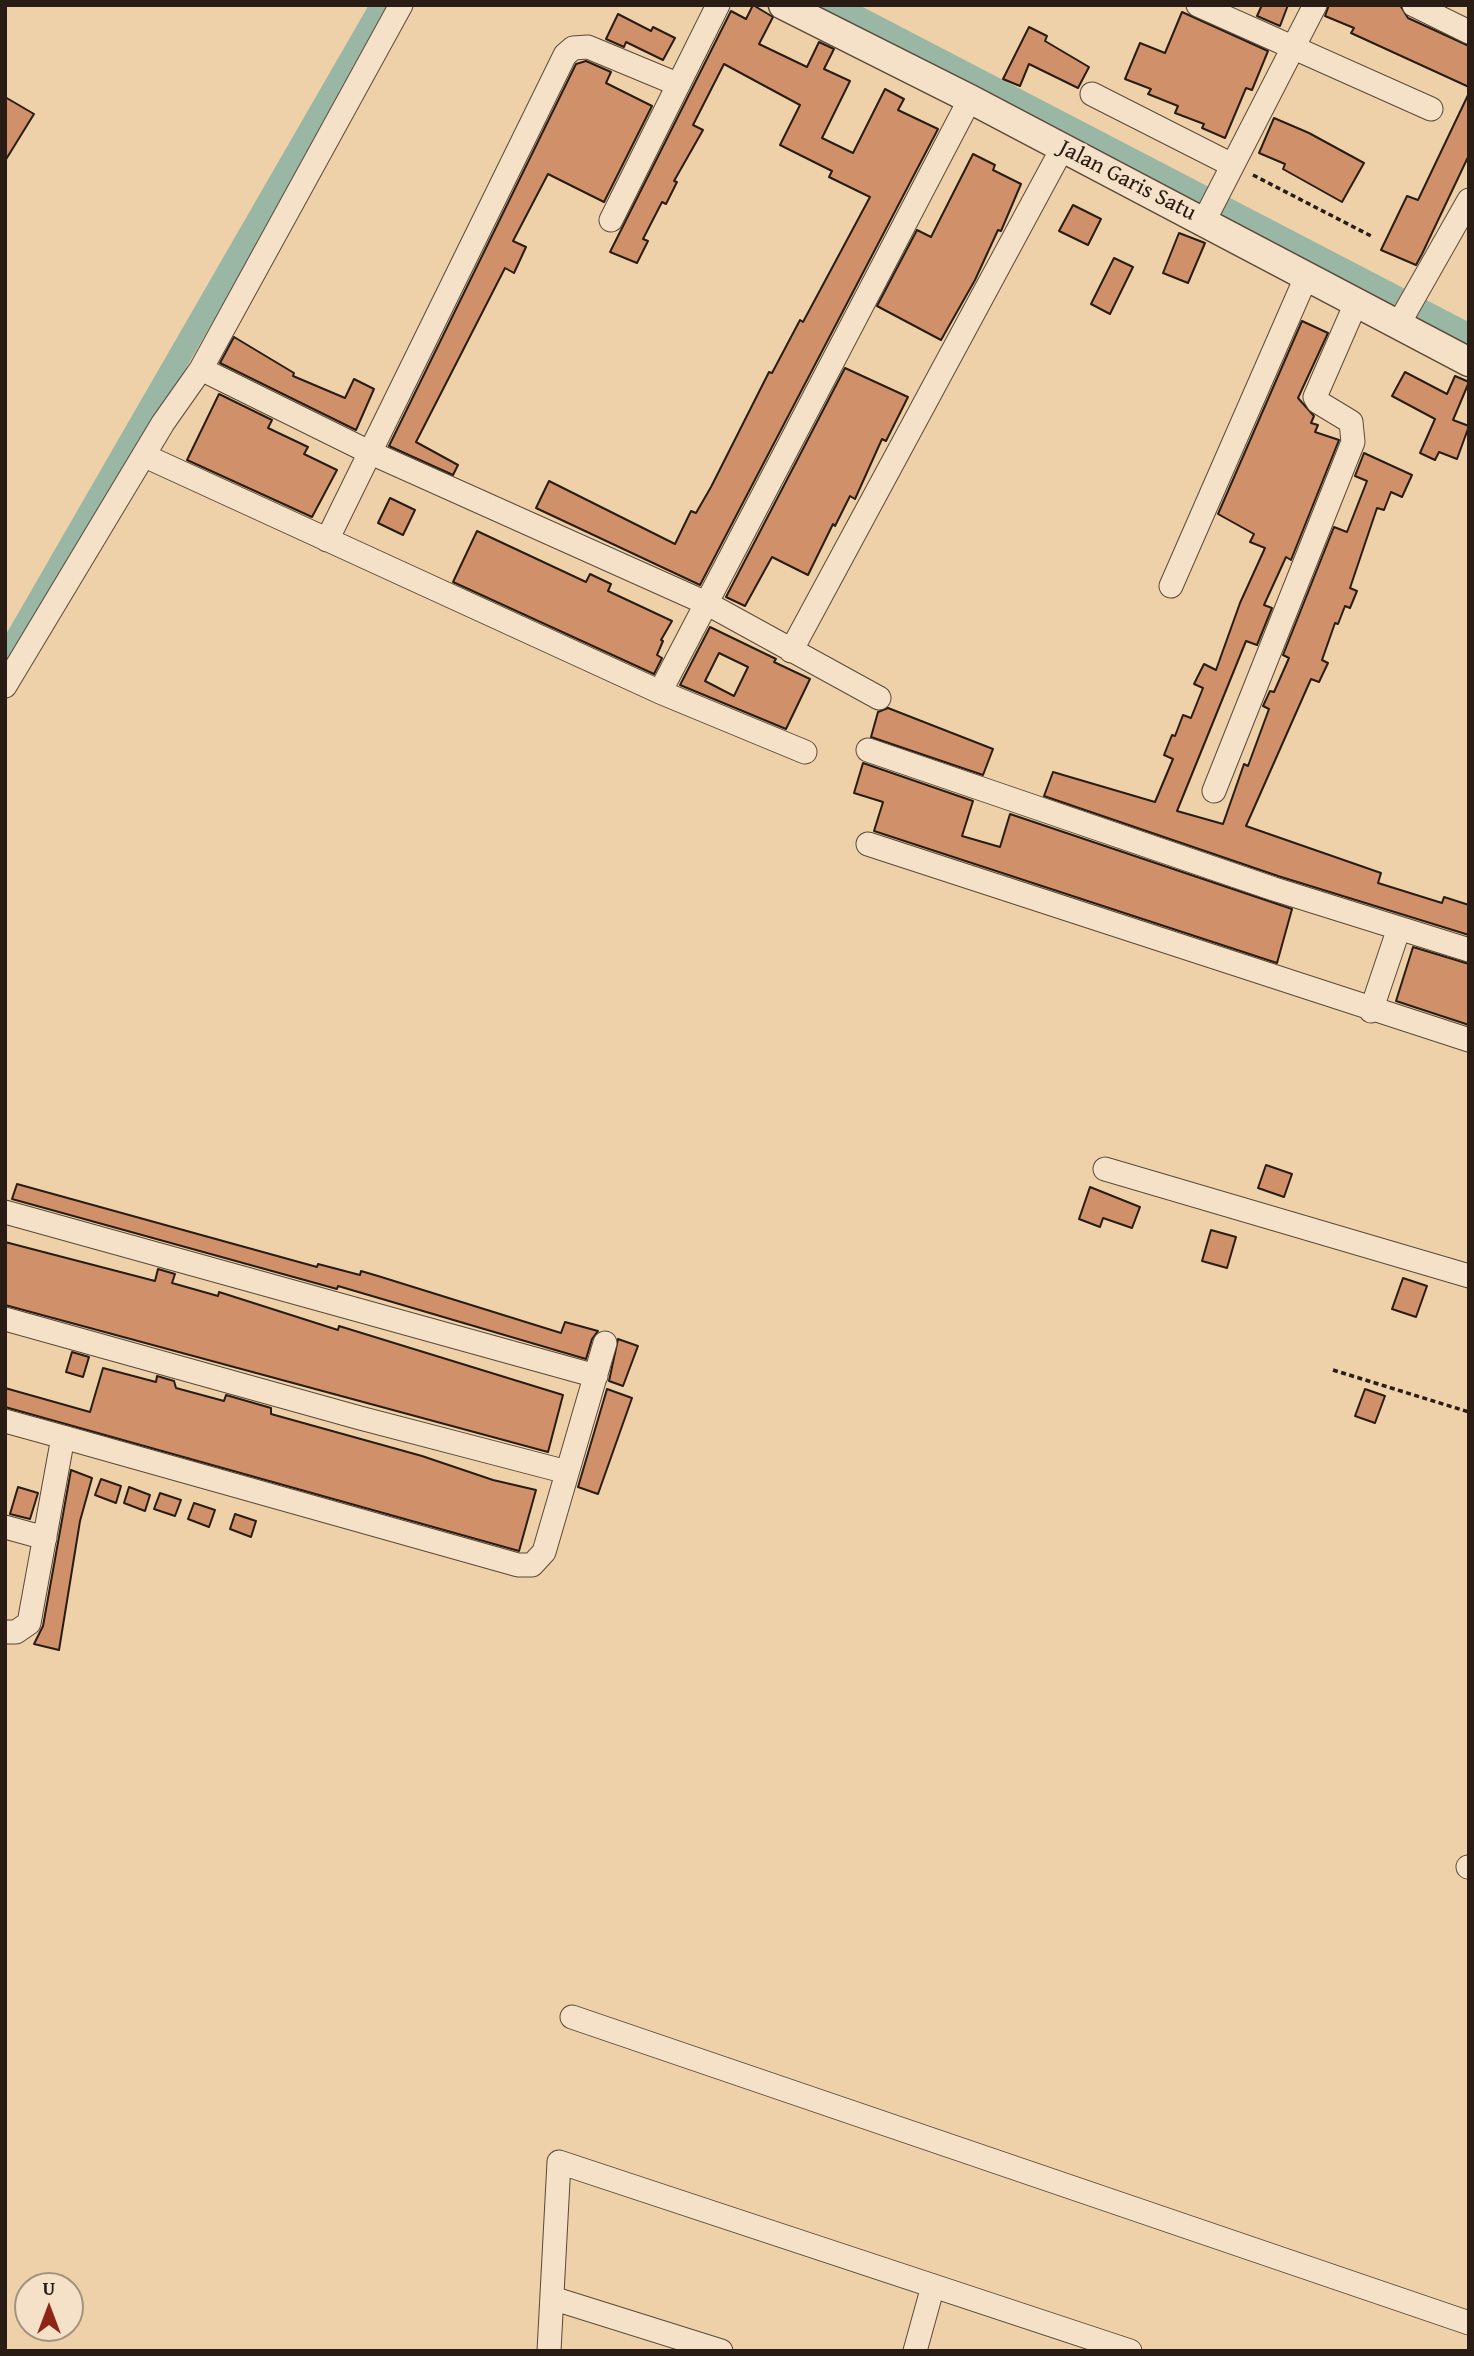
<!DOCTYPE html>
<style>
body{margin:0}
#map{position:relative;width:1474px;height:2356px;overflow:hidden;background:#eed1a9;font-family:"Gentium Book Plus",serif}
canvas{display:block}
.frame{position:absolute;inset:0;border:7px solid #281c14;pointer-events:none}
.north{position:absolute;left:14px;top:2272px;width:70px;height:70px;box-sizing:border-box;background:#f4e1c7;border:2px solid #a2927f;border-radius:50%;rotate:0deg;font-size:19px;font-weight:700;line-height:28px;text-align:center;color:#281c14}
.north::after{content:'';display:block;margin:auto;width:24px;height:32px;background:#8f2418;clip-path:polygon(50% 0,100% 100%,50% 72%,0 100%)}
</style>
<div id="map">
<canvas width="1474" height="2356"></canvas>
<div class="frame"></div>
<div class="north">U</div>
</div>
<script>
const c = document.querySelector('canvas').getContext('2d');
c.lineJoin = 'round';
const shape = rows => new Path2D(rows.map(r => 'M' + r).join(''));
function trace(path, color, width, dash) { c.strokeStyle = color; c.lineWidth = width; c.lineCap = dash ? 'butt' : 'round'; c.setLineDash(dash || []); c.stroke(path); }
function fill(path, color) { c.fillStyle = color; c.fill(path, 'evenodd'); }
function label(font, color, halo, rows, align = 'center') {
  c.font = font + ' "Gentium Book Plus",serif'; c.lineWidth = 6; c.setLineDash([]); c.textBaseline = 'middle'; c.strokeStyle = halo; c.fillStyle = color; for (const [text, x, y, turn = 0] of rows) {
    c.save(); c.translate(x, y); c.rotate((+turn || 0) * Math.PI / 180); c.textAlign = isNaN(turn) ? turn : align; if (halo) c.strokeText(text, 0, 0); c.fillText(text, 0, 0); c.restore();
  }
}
trace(shape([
 [834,5,1469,335],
 [5,659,382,5]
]), '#9ab7a6', 23);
const building = shape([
 [753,5,773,17,759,44,807,67,819,42,834,49,824,69,850,81,822,138,853,153,885,89,904,99,898,110,938,129,700,585,536,508,549,481,675,544,691,511,696,513,711,487,769,372,772,373,800,320,803,322,870,197,829,177,832,171,780,145,800,105,724,64,693,125,703,130,674,181,677,182,666,204,662,202,643,239,648,241,637,263,610,252,731,11,746,19,753,5],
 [1262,5,1288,5,1280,26,1257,16,1262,5],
 [1329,5,1400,5,1408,18,1469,46,1469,87,1351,33,1354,28,1325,16,1329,5],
 [1182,12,1268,51,1252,90,1246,88,1225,138,1202,128,1204,124,1175,113,1178,106,1148,94,1151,89,1125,79,1140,43,1165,53,1182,12],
 [618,14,651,31,653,27,675,38,663,60,626,42,624,47,606,39,618,14],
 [1029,27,1047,36,1045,41,1089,67,1078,88,1029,64,1020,86,1003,79,1029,27],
 [586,61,611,72,606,83,652,106,604,202,548,174,513,241,526,247,514,273,505,268,416,442,458,465,453,475,389,446,576,64,586,61],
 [1469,93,1469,155,1422,254,1416,265,1381,250,1407,196,1418,200,1469,93],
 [5,97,34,114,5,161,5,97],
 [1274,118,1309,133,1364,163,1342,202,1283,169,1285,164,1259,153,1274,118],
 [973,154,995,165,993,170,1021,184,1001,231,998,230,975,280,941,340,877,306,917,230,931,237,973,154],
 [1073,205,1101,219,1088,245,1059,231,1073,205],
 [1179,233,1205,243,1188,283,1163,273,1179,233],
 [1114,258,1133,267,1110,314,1091,304,1114,258],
 [1302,321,1328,333,1298,398,1314,416,1311,423,1318,425,1315,432,1339,440,1291,560,1286,557,1264,605,1272,608,1257,645,1246,641,1177,811,1223,824,1244,764,1248,766,1269,709,1263,706,1270,691,1274,692,1289,658,1283,655,1334,527,1347,532,1367,481,1355,476,1364,453,1412,475,1402,497,1391,492,1384,510,1377,508,1350,588,1357,591,1350,608,1345,606,1338,624,1335,623,1322,660,1328,663,1319,682,1311,679,1246,826,1381,873,1378,883,1442,903,1444,897,1469,905,1469,935,1278,876,1044,796,1053,772,1155,802,1173,759,1164,755,1172,735,1175,736,1183,715,1191,718,1203,688,1194,684,1204,664,1216,670,1240,603,1265,548,1250,542,1254,534,1218,514,1302,321],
 [234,337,294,373,293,376,345,398,354,379,374,389,356,430,220,363,234,337],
 [845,368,908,397,886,441,882,439,855,499,850,496,835,526,833,524,808,575,772,557,745,606,726,597,845,368],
 [1405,372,1447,394,1455,376,1469,382,1453,420,1469,426,1457,459,1439,452,1435,460,1420,453,1435,419,1392,396,1405,372],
 [219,394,272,420,268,428,308,447,304,454,337,470,312,517,187,460,219,394],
 [390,498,415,510,403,535,378,523,390,498],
 [477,531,586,582,590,574,611,584,608,591,672,621,661,640,663,641,657,655,662,658,654,674,453,582,477,531],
 [710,627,776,659,774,662,810,679,786,729,680,685,710,627],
 [719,653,748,667,734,696,705,681,719,653],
 [888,708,993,749,983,775,871,737,878,712,888,708],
 [863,763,973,801,962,836,1000,847,1010,814,1292,909,1277,963,874,831,883,802,854,793,863,763],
 [1413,947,1469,964,1469,1025,1396,1001,1413,947],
 [1266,1165,1292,1174,1284,1197,1258,1188,1266,1165],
 [17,1184,317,1267,318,1264,360,1275,361,1271,378,1276,561,1333,565,1322,598,1331,592,1339,586,1359,338,1286,337,1289,12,1199,17,1184],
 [1090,1187,1140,1207,1132,1228,1103,1218,1100,1227,1079,1219,1090,1187],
 [1211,1230,1236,1237,1227,1268,1202,1261,1211,1230],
 [5,1242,155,1281,158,1269,175,1274,172,1283,218,1296,219,1292,338,1330,339,1326,563,1395,548,1452,5,1305,5,1242],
 [1403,1278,1427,1286,1416,1317,1392,1309,1403,1278],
 [618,1339,638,1346,623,1386,609,1381,618,1339],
 [72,1352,89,1357,83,1377,66,1372,72,1352],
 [103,1368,156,1382,157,1376,174,1381,176,1388,224,1401,226,1395,271,1408,271,1414,422,1456,493,1480,536,1490,519,1551,5,1407,5,1388,90,1412,103,1368],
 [607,1389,632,1398,598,1494,578,1487,607,1389],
 [1365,1389,1385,1396,1375,1423,1355,1416,1365,1389],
 [71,1470,92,1478,80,1521,59,1650,34,1644,43,1626,71,1470],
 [101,1479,121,1486,116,1503,95,1495,101,1479],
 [18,1487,38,1493,30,1519,10,1514,18,1487],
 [129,1487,150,1495,145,1511,124,1503,129,1487],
 [160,1493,181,1500,175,1516,154,1509,160,1493],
 [194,1503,215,1510,209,1527,188,1519,194,1503],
 [235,1514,256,1521,251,1537,230,1529,235,1514]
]);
fill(building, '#d0916a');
trace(building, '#281c14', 2);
const minor = shape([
 [1198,5,1431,109],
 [1414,5,1469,32],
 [1092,94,1232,165],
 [611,220,718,5],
 [1204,221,1315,5],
 [1398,325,1469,200],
 [201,369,369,452,708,604,879,698],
 [145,456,660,692,970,99],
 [327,540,565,55,573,48,588,47,677,84],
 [1171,586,1307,275],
 [791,651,1063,147],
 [5,686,163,423,201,369,401,5],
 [660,692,805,752],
 [868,750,1274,889,1469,950],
 [1214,791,1353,442,1351,422,1318,402,1315,397,1356,303],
 [868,844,1469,1040],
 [1371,1011,1399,928],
 [1105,1169,1469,1276],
 [5,1212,596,1376],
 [5,1319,360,1418,567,1472],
 [5,1421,63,1437],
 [5,1527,45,1538],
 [5,1632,16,1632,29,1623,63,1437,518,1565,532,1565,544,1552,605,1343],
 [1468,1867,1469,1867],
 [572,2017,1469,2323],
 [552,2298,721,2351],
 [549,2351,559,2162,1130,2351],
 [915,2351,933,2286]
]);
const tertiary = shape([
 [783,5,970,99,1469,362]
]);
trace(minor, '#5a4939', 25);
trace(tertiary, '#5a4939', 31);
trace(shape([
 [1253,175,1373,237],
 [1333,1370,1469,1412]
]), '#281c14', 3.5, [5, 3.5]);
trace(minor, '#f4e1c7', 23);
trace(tertiary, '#f4e1c7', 28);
label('23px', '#281c14', '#f4e1c7', [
 ["Jalan Garis Satu",1127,181,27]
]);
</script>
